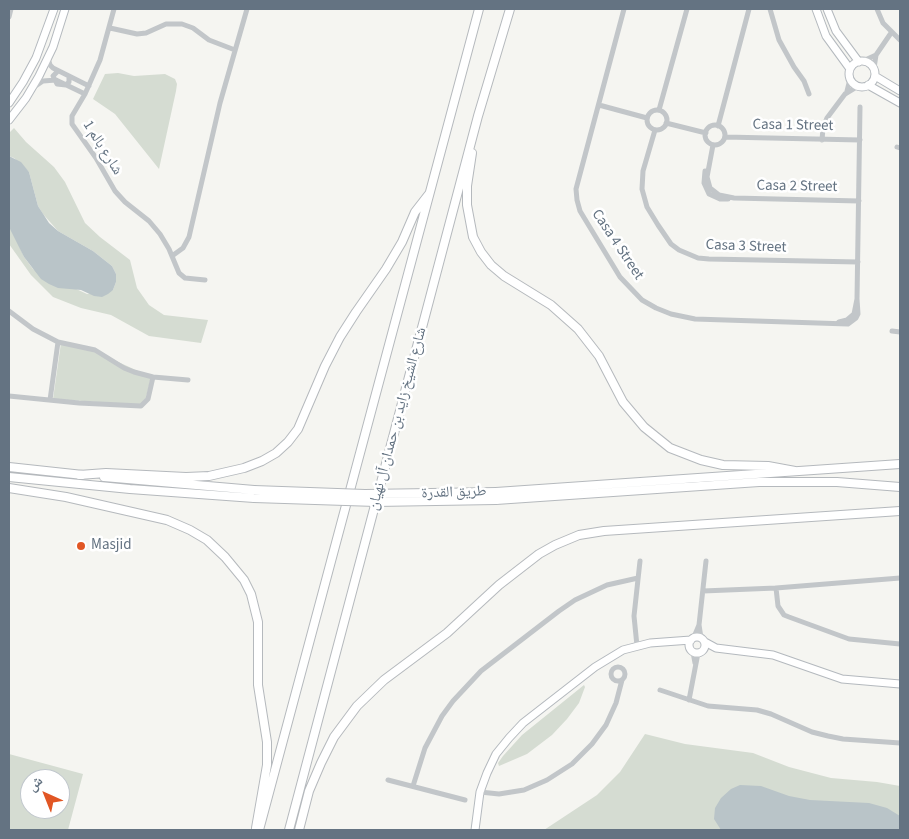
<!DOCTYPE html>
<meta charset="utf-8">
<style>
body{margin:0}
#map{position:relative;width:909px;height:839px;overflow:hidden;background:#f5f5f1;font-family:"Source Sans 3","Noto Naskh Arabic",sans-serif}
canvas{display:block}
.frame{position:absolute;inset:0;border:10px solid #647382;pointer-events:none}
.north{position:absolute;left:20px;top:769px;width:50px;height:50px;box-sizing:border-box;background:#fff;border:1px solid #c1c7cd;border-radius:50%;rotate:316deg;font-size:14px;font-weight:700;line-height:20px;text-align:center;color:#647382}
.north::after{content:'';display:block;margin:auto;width:18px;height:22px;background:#e15624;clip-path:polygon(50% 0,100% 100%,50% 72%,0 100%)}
</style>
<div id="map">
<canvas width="909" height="839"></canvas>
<div class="frame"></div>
<div class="north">ش</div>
</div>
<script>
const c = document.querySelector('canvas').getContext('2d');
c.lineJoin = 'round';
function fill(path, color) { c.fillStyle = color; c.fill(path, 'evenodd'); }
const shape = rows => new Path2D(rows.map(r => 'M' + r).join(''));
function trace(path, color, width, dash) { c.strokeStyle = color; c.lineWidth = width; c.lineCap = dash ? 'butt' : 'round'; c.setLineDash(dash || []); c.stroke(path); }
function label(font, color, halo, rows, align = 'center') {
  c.font = font + ' "Source Sans 3","Noto Naskh Arabic",sans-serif'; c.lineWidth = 5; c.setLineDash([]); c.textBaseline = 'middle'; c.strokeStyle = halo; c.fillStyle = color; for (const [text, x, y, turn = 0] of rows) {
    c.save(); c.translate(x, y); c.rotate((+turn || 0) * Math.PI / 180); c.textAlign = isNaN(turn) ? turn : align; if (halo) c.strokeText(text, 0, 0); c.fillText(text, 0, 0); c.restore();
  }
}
fill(shape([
 [118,73,134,76,165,74,175,79,177,84,176,91,159,169,115,114,93,99,105,74],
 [14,128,26,142,54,167,65,182,85,223,100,237,130,260,137,288,149,305,164,315,208,320,201,343,149,336,111,315,81,308,53,297,31,275,9,244,9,227,14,234,24,257,33,269,87,294,113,290,116,282,116,274,112,266,93,251,58,231,43,214,38,206,29,172,14,158,9,156,9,133],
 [61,343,90,349,151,377,146,398,140,405,53,399],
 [584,685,585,687,579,703,567,719,552,735,527,754,499,766,498,763,503,756,522,735],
 [645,734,685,744,753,753,789,767,831,778,877,782,900,786,900,830,544,830,597,795,620,772],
 [9,754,83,774,68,830,9,830],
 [30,779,60,779,60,809,30,809]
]), '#d5dcd2');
fill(shape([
 [9,156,21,162,29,172,38,206,49,223,58,231,93,251,112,266,116,274,116,282,113,290,108,294,102,297,94,296,81,290,58,288,49,284,41,279,24,257,9,227],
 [740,785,761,786,789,796,810,800,869,803,887,808,900,816,900,830,721,830,714,819,715,808,721,798,731,789]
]), '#b9c4c8');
const secondary = shape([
 [816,9,826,36,850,69],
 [827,9,836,31,859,62],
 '849 74a13 13 0 1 1 26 0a13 13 0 1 1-26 0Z',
 [875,76,900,91],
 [868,85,900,103],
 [9,103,23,82,36,58,54,9],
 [9,120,26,98,39,76,53,47,65,9],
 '689 645a8 8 0 1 1 16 0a8 8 0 1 1-16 0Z',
 [705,642,716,648,773,655,842,679,900,684],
 [475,830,480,792,487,773,496,754,509,738,523,723,595,667,623,650,650,643,691,640]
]);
const primary = shape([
 [472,153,467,186,467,205,473,237,481,252,491,265,504,276,551,305,578,329,599,356,623,402,644,427,670,448,701,460,723,465,768,466,795,471],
 [9,467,83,475],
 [79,475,106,473,186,477,209,476,244,468,262,461,276,453,288,442,298,429,325,366,340,337,356,312,386,269,402,242,415,212,429,194],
 [9,477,130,489,254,498],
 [104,477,254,490],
 [9,488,66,497,167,520,190,530,207,540,225,557,244,580,251,594,258,622,258,685,267,742,267,765,256,828],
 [496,492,900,464],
 [496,500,759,482,837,482,900,487],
 [259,830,479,9],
 [289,830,478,116,510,9],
 [299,830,309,791,321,763,334,737,357,706,384,680,447,633,499,585,539,554,555,545,579,535,604,531,900,511]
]);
trace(secondary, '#b4b9be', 9);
trace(primary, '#b5b9bd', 10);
trace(shape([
 [114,9,100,60,85,94,72,116,72,124,96,158,115,191,125,202,149,221,160,234,169,249,179,273,185,278,205,280],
 [624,9,576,189,577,200,580,211,620,277,642,300,656,308,671,314,695,319,848,324,856,318,858,314,857,299],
 [770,9,779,40,794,67,804,81,809,94],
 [877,9,883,23,900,40],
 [9,17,11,9],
 [110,28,137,34,146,33,166,24,182,24,193,28,209,40,235,50],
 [48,58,50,65,53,68,89,86],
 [863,61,876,55],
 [874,68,876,55,891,33],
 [58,71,53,76,57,84,66,85,69,82,69,76],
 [34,87,43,81,56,80,85,94],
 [847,91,850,79],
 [599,105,647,118],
 '647 120a10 10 0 1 1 20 0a10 10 0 1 1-20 0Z',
 [659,110,687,9],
 [666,123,706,133],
 '705 135a10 10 0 1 1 20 0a10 10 0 1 1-20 0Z',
 [718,126,749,9],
 [655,130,643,171,642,189,647,207,658,225,671,244,679,250,698,258,709,259,858,262],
 [725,137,860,140],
 [822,140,823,128,827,118,845,94,858,86],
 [713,145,707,177,710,188,719,195,734,198,859,201],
 [897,147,900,148],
 [705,171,704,183,709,194,720,199,728,199],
 [172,256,183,248,189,237,220,103,247,9],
 [9,311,33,329,58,342,95,350,124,368,134,372,153,377,188,380],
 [839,322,847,320,854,314,857,299,860,107],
 [892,331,900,332],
 [9,396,79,403,141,406,148,399,153,377],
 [50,400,58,342],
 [776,588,778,606,784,615,789,617,849,639,900,644],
 [703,591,776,588,900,578],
 [699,625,701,638],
 [694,637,699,625,706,561],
 [637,646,634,616,640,561],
 [693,652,695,663],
 '611 674a7 7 0 1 1 14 0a7 7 0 1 1-14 0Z',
 [660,690,708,706,757,710,771,714,812,732,828,736,843,739,900,743],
 [689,700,698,653],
 [388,780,465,800],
 [413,786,425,748,442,716,453,701,481,671,559,611,575,600,607,585,638,578],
 [480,792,499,794,524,790,547,780,572,764,592,744,606,725,616,703,622,680]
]), '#c2c6c9', 5);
trace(secondary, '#fff', 7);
trace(primary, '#fff', 8);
const primaryBridge = shape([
 [254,490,365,494,496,492],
 [254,498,376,502,496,500]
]);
trace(primaryBridge, '#b5b9bd', 10, []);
trace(primaryBridge, '#fff', 8);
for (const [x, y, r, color] of [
 [81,546,5,"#e15624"]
]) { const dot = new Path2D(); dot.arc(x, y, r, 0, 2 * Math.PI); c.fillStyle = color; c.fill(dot); trace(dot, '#fff', 2); }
label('15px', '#647382', '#fff', [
 ["Casa 1 Street",793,126,1],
 ["شارع بالم 1",102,148,58],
 ["Casa 2 Street",797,187,1],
 ["Casa 4 Street",617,245,56],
 ["Casa 3 Street",746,247,2],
 ["شارع الشيخ زايد بن حمدان آل نهيان",398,419,-75],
 ["طريق القدرة",454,493,-2]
]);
label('15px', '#647382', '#fff', [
 ["Masjid",91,546]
], 'left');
</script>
